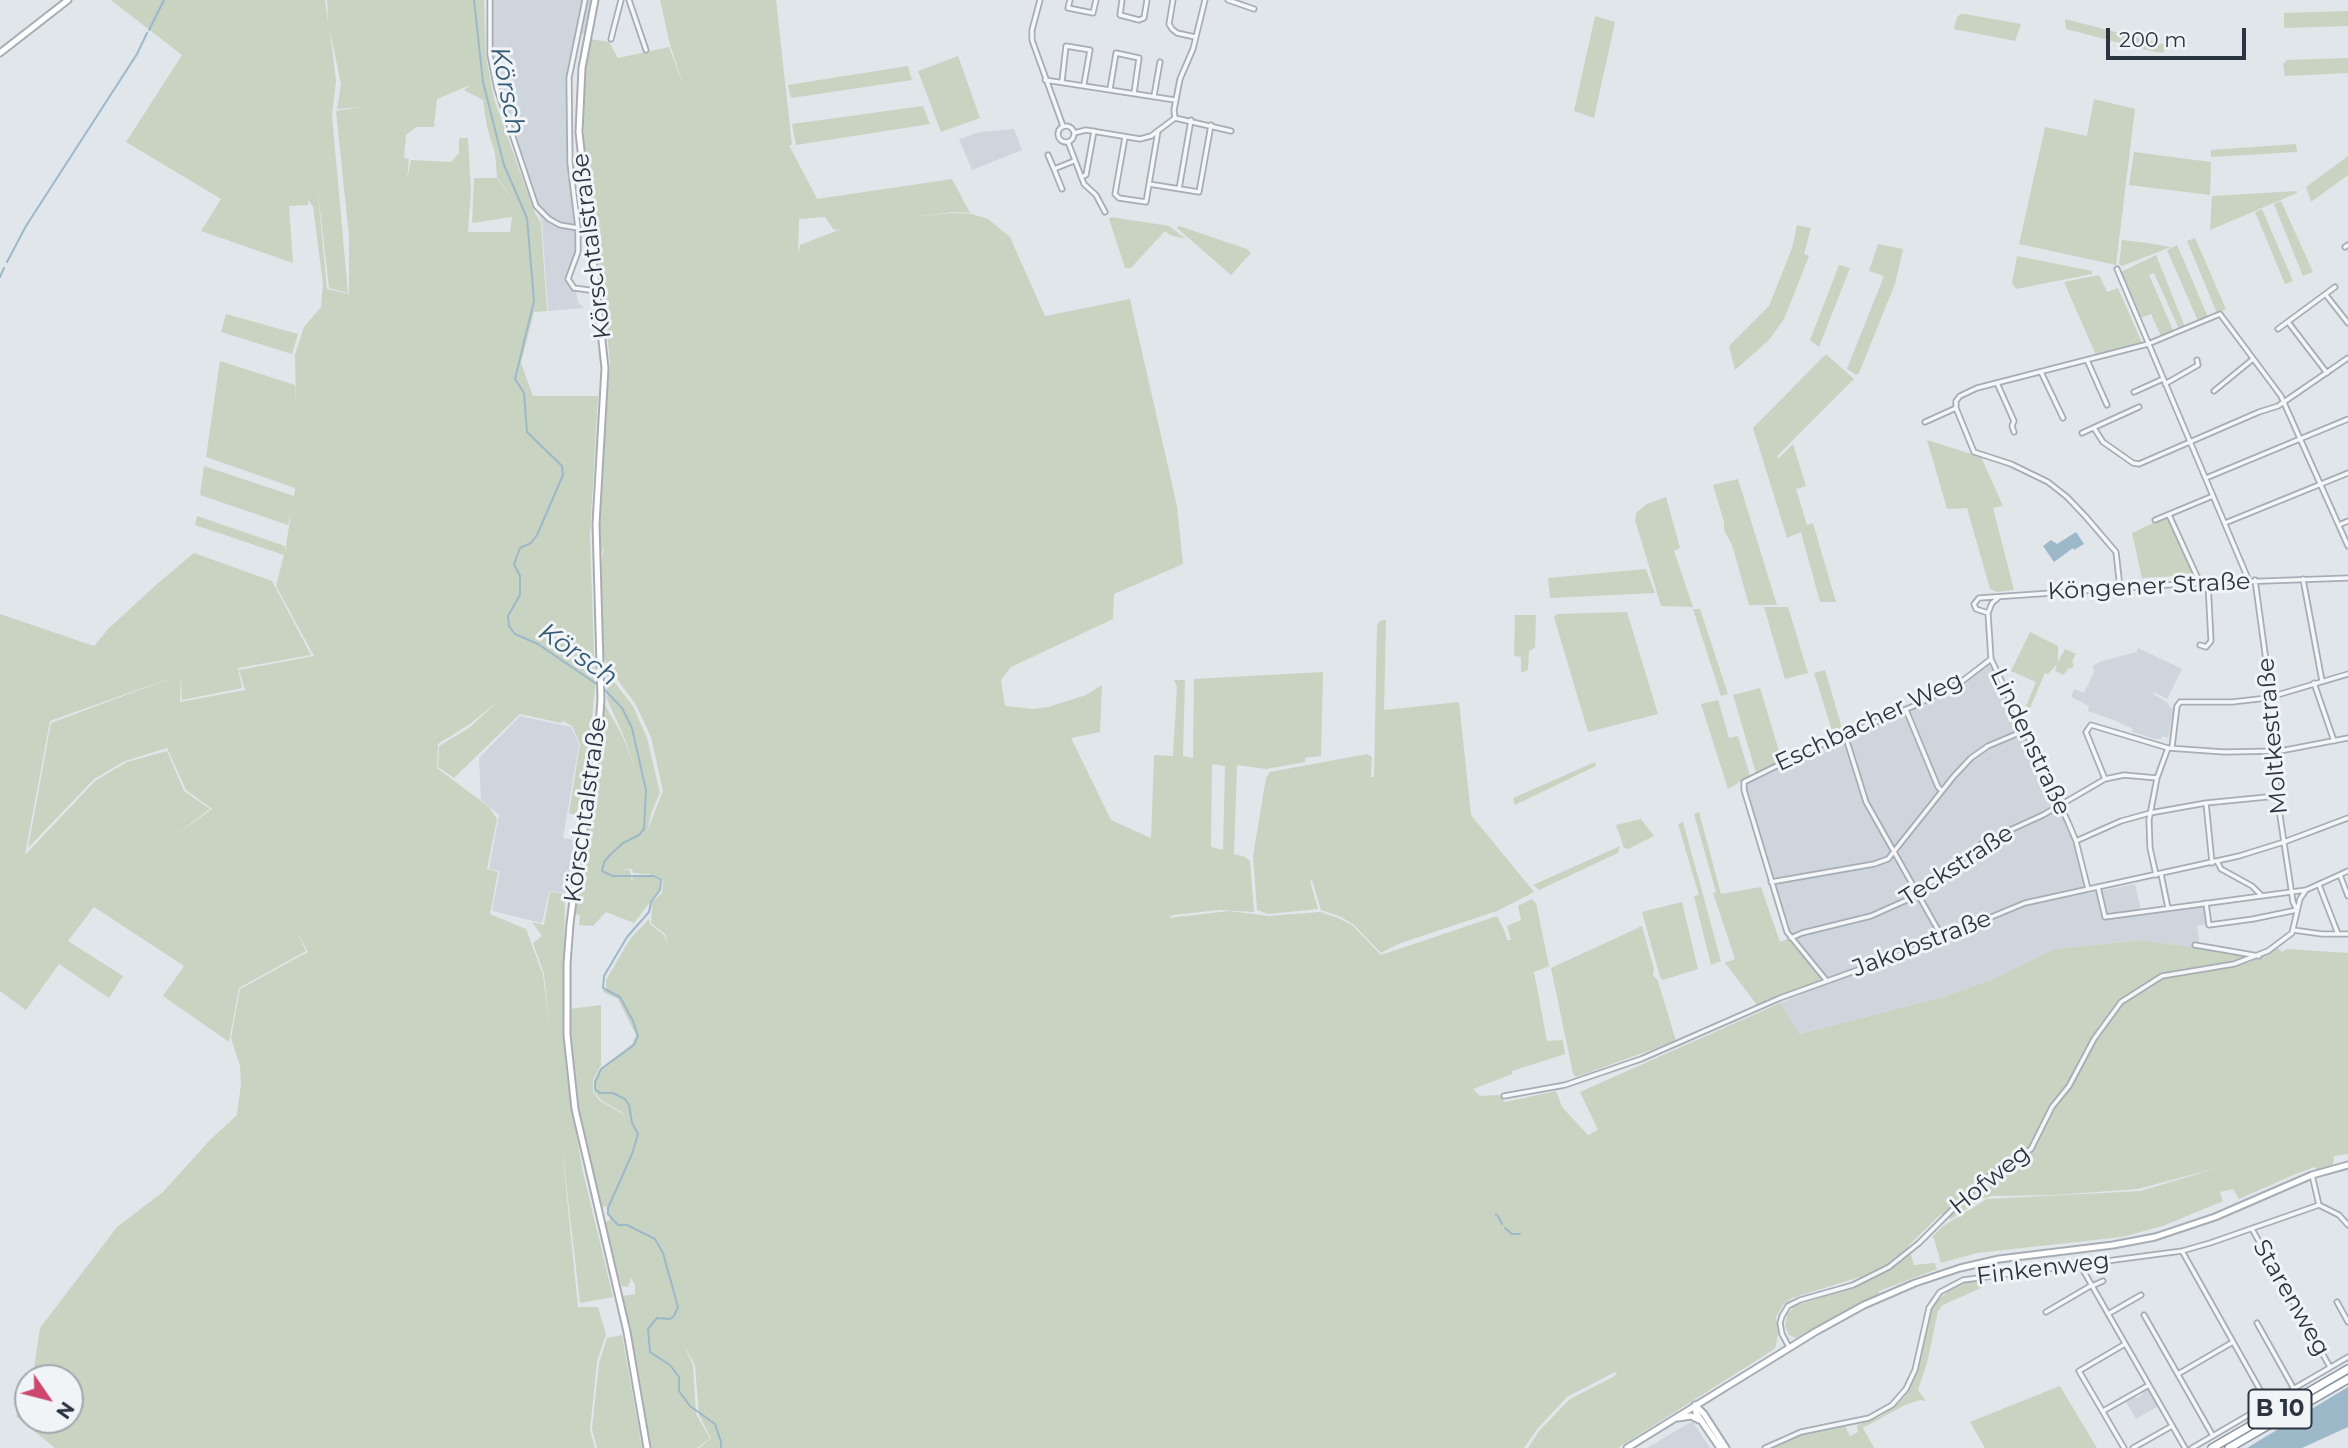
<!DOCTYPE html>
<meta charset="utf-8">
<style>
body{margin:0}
#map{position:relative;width:2348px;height:1448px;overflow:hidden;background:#e1e6ea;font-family:Montserrat,sans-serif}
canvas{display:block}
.north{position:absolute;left:14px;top:1364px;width:70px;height:70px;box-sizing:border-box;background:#f1f4f7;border:2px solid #a1a8ae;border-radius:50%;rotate:125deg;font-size:19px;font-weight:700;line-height:28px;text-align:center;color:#2a3541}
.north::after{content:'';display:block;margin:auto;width:24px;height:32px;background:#cd486f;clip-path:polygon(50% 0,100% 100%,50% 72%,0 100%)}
.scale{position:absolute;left:2106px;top:28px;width:140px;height:32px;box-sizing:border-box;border:4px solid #2a3541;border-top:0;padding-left:9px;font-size:21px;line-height:24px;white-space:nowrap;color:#2a3541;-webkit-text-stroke:5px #f1f4f7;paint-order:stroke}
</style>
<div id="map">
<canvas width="2348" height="1448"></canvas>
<div class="north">N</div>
<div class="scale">200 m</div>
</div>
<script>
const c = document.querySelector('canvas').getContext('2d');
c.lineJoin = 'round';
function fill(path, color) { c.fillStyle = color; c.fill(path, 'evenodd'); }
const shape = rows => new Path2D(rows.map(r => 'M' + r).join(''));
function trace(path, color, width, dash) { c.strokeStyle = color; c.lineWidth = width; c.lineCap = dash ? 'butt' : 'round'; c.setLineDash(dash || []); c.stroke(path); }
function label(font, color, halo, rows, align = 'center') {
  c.font = font + ' Montserrat,sans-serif'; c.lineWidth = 6; c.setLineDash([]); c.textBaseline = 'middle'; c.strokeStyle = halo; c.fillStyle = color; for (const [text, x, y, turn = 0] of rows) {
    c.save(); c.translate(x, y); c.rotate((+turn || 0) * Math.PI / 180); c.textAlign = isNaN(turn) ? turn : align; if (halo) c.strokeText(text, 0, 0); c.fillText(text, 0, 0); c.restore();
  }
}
fill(shape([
 [490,0,595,0,587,35,579,33,569,78,570,164,578,252,568,279,576,292,578,302,584,308,548,311,542,223,497,89,490,55],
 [1014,129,1022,150,972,170,959,139,980,132],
 [2138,648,2182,669,2167,699,2154,692,2153,694,2168,703,2170,708,2174,708,2168,738,2162,736,2161,739,2155,739,2132,732,2133,729,2116,721,2088,711,2089,706,2071,697,2074,689,2084,693,2094,672,2093,666,2099,662,2136,652],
 [1989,664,2021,726,2069,830,2085,882,2086,894,2135,884,2142,915,2205,905,2207,924,2197,926,2200,948,2140,940,2054,949,1993,979,1946,996,1798,1034,1780,1003,1829,982,1787,927,1746,789,1747,784,1822,747,1911,710,1955,688],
 [520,716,571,727,579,744,563,838,574,840,566,893,549,891,542,923,492,911,500,871,489,869,499,815,481,800,479,758],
 [2147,1388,2159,1406,2136,1419,2125,1400,2134,1395,2137,1398,2143,1394,2142,1391],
 [1693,1422,1710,1448,1647,1448,1689,1423]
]), '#cfd5dc');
fill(shape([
 [111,0,325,0,328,22,327,0,484,0,486,56,494,99,535,213,541,223,547,311,534,312,521,363,533,396,598,396,590,535,595,687,590,739,578,809,575,815,569,813,580,744,572,726,563,721,561,723,520,714,454,778,438,767,439,746,469,728,499,700,470,724,438,744,437,768,489,807,497,819,487,869,498,872,490,914,526,929,543,975,550,1033,544,974,533,943,542,936,532,922,544,925,550,892,565,894,563,1019,567,1077,582,1168,613,1297,580,1303,561,1138,578,1307,598,1307,606,1334,597,1362,590,1430,595,1448,55,1448,16,1416,28,1397,28,1420,70,1420,70,1378,36,1378,34,1369,40,1328,117,1227,163,1192,210,1140,237,1115,241,1084,240,1066,231,1038,240,989,308,952,296,930,306,951,239,988,229,1042,163,996,184,966,94,907,68,941,123,976,109,998,59,964,26,1010,0,991,0,614,94,646,108,629,157,584,194,553,272,581,311,655,238,668,242,688,182,700,181,678,180,702,245,690,239,670,314,656,276,586,284,555,195,525,197,516,285,546,285,553,291,512,288,525,200,495,204,466,294,496,295,488,206,457,220,361,295,385,296,406,295,355,304,327,321,307,323,284,313,206,308,200,308,205,289,206,293,263,201,231,221,199,126,142,182,55],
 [330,31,341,84,337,109,361,107,336,111,349,236,349,294,327,289,317,184,329,288,348,293,332,116,336,81],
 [470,85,464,90,483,100,487,127,495,153,497,177,518,208,497,178,474,178,472,223,512,217,510,232,468,232,471,190,468,138,459,138,459,153,451,162,411,160,407,179,409,159,404,158,406,135,416,127,434,127,437,99],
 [182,674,51,723,28,848,94,779,125,761,167,748,186,790,212,809,170,839,210,809,184,791,167,751,127,762,95,781,25,855,50,721],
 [660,0,776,0,792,145,789,145,817,199,952,179,970,213,953,212,912,217,951,213,972,214,988,219,1010,237,1045,316,1130,299,1177,506,1183,564,1114,594,1113,619,1011,667,1001,680,1005,706,1033,709,1048,707,1086,695,1102,685,1100,732,1071,738,1111,820,1151,838,1154,755,1173,756,1177,687,1174,680,1185,680,1183,756,1193,758,1194,679,1323,672,1321,756,1305,758,1305,762,1266,769,1237,765,1234,854,1245,857,1250,861,1254,912,1219,910,1173,915,1169,918,1229,911,1269,916,1320,912,1338,918,1352,925,1381,955,1497,916,1505,932,1507,940,1511,940,1507,926,1521,920,1518,906,1532,899,1536,903,1549,966,1534,972,1547,1041,1563,1040,1565,1054,1512,1071,1512,1074,1473,1089,1480,1096,1499,1095,1505,1102,1556,1091,1562,1107,1588,1135,1598,1130,1580,1092,1780,1003,1799,1034,1946,996,1993,979,2054,949,2141,940,2243,954,2248,963,2278,948,2282,952,2287,949,2348,953,2348,1154,2334,1156,2333,1165,2317,1170,2315,1167,2293,1175,2239,1199,2233,1189,2220,1192,2223,1201,2163,1226,2122,1237,1977,1253,1941,1263,1933,1236,1943,1226,1987,1199,2141,1191,2220,1167,2138,1189,2054,1195,1992,1196,1982,1199,1951,1219,1941,1214,1908,1246,1914,1265,1935,1263,1937,1269,1879,1291,1879,1295,1796,1338,1789,1335,1785,1326,1787,1314,1795,1306,1864,1283,1860,1277,1792,1298,1783,1305,1776,1317,1778,1333,1776,1346,1773,1350,1618,1448,1528,1448,1539,1431,1570,1399,1611,1378,1617,1374,1615,1372,1567,1397,1538,1428,1524,1448,699,1448,711,1438,699,1415,695,1366,684,1345,693,1366,696,1414,710,1438,697,1448,651,1448,623,1296,635,1294,635,1285,631,1278,628,1287,621,1286,605,1222,610,1220,606,1206,601,1208,579,1114,569,1009,601,1005,601,1065,593,1080,593,1092,599,1100,623,1114,630,1140,623,1113,601,1100,594,1092,594,1081,601,1068,632,1044,636,1035,618,999,603,992,606,987,606,980,630,939,649,919,650,924,664,935,668,945,665,934,651,923,652,902,662,893,663,881,655,875,633,873,632,869,620,869,630,870,632,883,633,876,654,877,660,881,659,890,634,923,606,912,593,926,579,925,580,915,574,914,601,754,604,703,622,735,636,770,624,737,607,699,607,673,633,706,647,738,660,793,652,811,647,831,663,791,651,737,636,705,607,665,604,656,600,567,602,576,601,565,604,545,600,558,600,489,610,362,602,286,585,176,583,85,590,39,609,42,618,58,669,47,685,90,670,45],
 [825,217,834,230,841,229,800,245,798,254,799,219],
 [1212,764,1225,766,1223,850,1211,847],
 [2348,11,2348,26,2284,28,2284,13],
 [1961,14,1965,14,2021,24,2015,41,1954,29,1957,17],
 [1595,16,1615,22,1594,118,1574,111],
 [2065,19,2167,45,2166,49,2163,53,2155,52,2066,29],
 [958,56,980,118,941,132,918,71],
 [2348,58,2348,73,2285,76,2283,64,2287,60],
 [908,66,912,80,791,98,788,85],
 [2094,99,2135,109,2116,265,2019,244,2045,127,2087,136],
 [923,106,930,124,796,145,792,124],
 [2296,144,2297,152,2211,157,2211,150],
 [2134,152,2211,162,2210,195,2129,185],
 [2348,156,2348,175,2311,202,2306,187],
 [2297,191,2297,193,2210,230,2212,196],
 [2281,201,2313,272,2303,276,2274,204],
 [2262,209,2293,281,2285,284,2255,212],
 [1111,217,1169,226,1186,239,1170,235,1165,231,1131,268,1125,268,1109,219],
 [1797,225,1811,228,1804,254,1809,256,1784,319,1769,340,1735,370,1729,346,1769,306,1792,248],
 [1179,226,1247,249,1251,253,1231,275,1177,228],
 [2195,238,2226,309,2217,313,2187,241],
 [2122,240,2148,243,2171,247,2122,266,2119,264],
 [1878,244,1903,249,1895,284,1859,373,1856,375,1847,369,1884,276,1869,271],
 [2177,245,2208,317,2198,321,2167,250],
 [2156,255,2185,327,2179,329,2154,273,2149,275,2173,330,2161,336,2151,314,2140,318,2121,272],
 [2017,256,2092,271,2092,274,2016,289,2012,283],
 [1839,265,1850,268,1819,347,1810,340],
 [2099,275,2107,292,2118,288,2142,343,2096,355,2064,282],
 [226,314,298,334,292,354,221,332],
 [1826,354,1854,379,1777,456,1779,458,1793,444,1806,486,1796,489,1807,525,1813,523,1836,602,1820,602,1801,532,1787,538,1753,428],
 [1927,440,1981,457,2003,506,1993,508,2014,590,1997,592,1990,589,1967,508,1947,509],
 [1738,479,1777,605,1749,605,1732,545,1724,530,1724,522,1713,485],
 [1666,497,1680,548,1674,551,1693,607,1661,606,1635,520,1636,513,1647,504],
 [2164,518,2169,520,2194,575,2142,578,2132,533],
 [1646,569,1655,593,1550,598,1548,578],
 [1764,607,1788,607,1808,673,1785,679],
 [1693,609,1700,609,1728,694,1721,696],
 [1627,612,1658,714,1588,732,1554,617,1557,614],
 [1515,615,1536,615,1535,648,1529,651,1528,670,1521,673,1521,657,1514,656],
 [1386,620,1384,710,1459,702,1471,815,1534,892,1497,911,1398,944,1381,953,1353,924,1339,916,1321,910,1312,880,1310,881,1318,909,1268,914,1257,910,1253,856,1266,778,1270,772,1367,754,1372,757,1371,777,1374,777,1377,625,1380,621],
 [2030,632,2058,646,2058,662,2065,649,2076,654,2072,662,2074,664,2072,669,2069,668,2063,675,2055,671,2057,664,2048,674,2045,673,2030,708,2026,706,2036,682,2011,671],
 [1825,670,1843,732,1834,737,1814,673],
 [1760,688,1782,761,1756,773,1733,695],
 [1718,700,1729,738,1738,736,1750,776,1728,789,1701,704],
 [1595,762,1596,766,1515,805,1513,798],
 [1699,812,1721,894,1761,887,1780,942,1788,939,1821,977,1820,981,1757,1005,1725,963,1735,959,1713,893,1716,892,1694,814],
 [1641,819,1654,836,1628,849,1624,848,1616,825],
 [1683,822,1721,961,1711,965,1694,896,1699,895,1678,824],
 [1620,846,1618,853,1539,890,1533,885],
 [1682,902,1698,969,1663,980,1660,977,1642,912],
 [1642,926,1654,969,1653,975,1658,981,1676,1041,1576,1077,1573,1074,1551,968],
 [1978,1279,1981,1288,1943,1305,1938,1311,1927,1363,1918,1390,1926,1401,1920,1400,1905,1405,1863,1428,1874,1448,1771,1448,1800,1435,1845,1426,1850,1436,1858,1432,1857,1425,1881,1416,1893,1408,1905,1396,1915,1378,1929,1317,1934,1304,1953,1287],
 [622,1335,642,1448,597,1448,592,1429,599,1363,607,1338],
 [2060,1386,2097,1448,1985,1448,1970,1422]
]), '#c9d3c2');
fill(shape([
 [2076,532,2084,544,2074,550,2073,548,2054,562,2043,546,2051,540,2057,544],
 [2348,1387,2348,1427,2302,1448,2247,1448]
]), '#9db8c9');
trace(shape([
 [474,0,483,82,504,165,527,218,534,301,515,379,524,393,527,432,562,466,563,475,537,535,531,543,520,548,514,564,520,576,520,595,508,616,509,626,515,634,538,644,598,685],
 [149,30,164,0],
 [7,262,26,226,137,54,147,33],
 [0,277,4,268],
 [603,688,622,708,632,728,646,790,644,829,639,835,623,843,610,855,604,862,602,871,613,876,654,876,661,880,660,890,651,902,649,912,627,937,604,976,603,988,620,997,633,1021,638,1036,634,1045,601,1069,595,1082,595,1089,600,1093,613,1093,625,1099,629,1105,632,1123,638,1134,632,1154,608,1208,608,1214,618,1225,627,1225,655,1239,663,1253,678,1307,674,1316,670,1319,657,1318,648,1329,650,1352,670,1365,679,1377,679,1391,690,1406,715,1424,721,1442,721,1448],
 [1496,1214,1496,1215],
 [1498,1216,1502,1224],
 [1505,1228,1512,1234,1520,1234]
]), '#9db8c9', 2);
const street = shape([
 [490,0,490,55,497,89,536,206,549,219,560,225,578,228],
 [585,0,569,78,570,163,578,228,578,252,568,279,574,288,596,291],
 [629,0,646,50],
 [1040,0,1032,30,1032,40,1063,126],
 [1070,0,1068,8,1093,13,1096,0],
 [1122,0,1120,15,1139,20,1144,18,1147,0],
 [1173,0,1169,24,1172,29,1177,33,1195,37],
 [1228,0,1254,9],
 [611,39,621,0],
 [1045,80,1175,100],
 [1062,81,1066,46,1090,50,1084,84],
 [1110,89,1116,53,1139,58,1134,93],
 [1154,96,1160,62],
 [1175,118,1174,110,1180,79,1193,49,1205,0],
 [1175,118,1231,131],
 '1058 134a8 8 0 1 1 16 0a8 8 0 1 1-16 0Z',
 [1074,133,1086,130,1140,139,1151,136,1175,118],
 [1125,137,1115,194,1119,198,1146,202,1158,131],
 [1068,142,1084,184,1096,195,1105,212],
 [1048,155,1054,169],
 [1081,177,1086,175,1094,131],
 [1149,184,1199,192,1211,125],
 [1062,189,1054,169,1074,161],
 [1179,189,1191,120],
 [2345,247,2348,245],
 [2117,269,2249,581],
 [2326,295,2348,323],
 [2288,322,2327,373],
 [2278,329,2335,287],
 [2087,360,2107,405],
 [2041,372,2063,418],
 [1997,383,2014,421,2012,426,2014,432],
 [2165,384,2198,365,2197,360],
 [2214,391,2253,359],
 [2134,392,2163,379],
 [1925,422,1956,408],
 [2094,428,2103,442,2133,463,2139,464,2259,412,2278,406,2348,358],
 [2082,433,2139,407],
 [2206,478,2348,419],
 [2169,515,2200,583],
 [2155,520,2213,496],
 [2225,523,2348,473],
 [2339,525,2348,521],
 [2303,579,2322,681],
 [2255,580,2271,697,2277,796,2293,902,2297,910],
 [2120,588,2116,552,2086,517,2067,497,2048,482,2011,464,1974,452,1956,408,1956,401,1960,396,1977,388,2148,344,2220,314,2281,396,2348,546],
 [1998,598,1992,603,1988,613,1991,659,2068,822,2076,841,2088,889],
 [1988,613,1976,609,1974,604,1979,598,2182,584,2348,578],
 [2200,645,2206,647,2211,641,2208,583],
 [2314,683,2334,741],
 [1906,710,1938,787,1942,791],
 [1845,735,1866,802,1942,937],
 [2172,747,2177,706,2180,702,2232,702,2267,698,2348,674],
 [2105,779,2086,732,2091,725,2168,748,2224,752,2280,751,2348,738],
 [2206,803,2212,863],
 [2076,841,2121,821,2150,813,2206,803,2277,796],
 [2217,861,2221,869,2252,886,2261,895],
 [2161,874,2168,908],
 [2156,875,2150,848,2149,820,2157,778,2168,748],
 [2340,875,2348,896],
 [1771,882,1874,864,1888,859,1954,776,1971,758,1988,746,2026,730],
 [2319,885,2338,934],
 [2098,887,2105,917,2306,890,2348,871],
 [2206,903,2209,925,2253,919,2297,910],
 [2293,930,2322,934,2348,934],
 [1791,938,1802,933,1871,916,1909,899,1984,842,2043,815,2105,779,2124,775,2157,778],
 [2195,945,2259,956],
 [1826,980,1787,932,1744,790,1744,782,1809,750,1916,705,1961,682,1991,659],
 [1504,1096,1565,1085,1641,1059,1780,998,1902,954,2025,903,2239,856,2284,842,2348,818],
 [2312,1175,2319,1205],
 [2252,1229,2330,1367],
 [2182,1251,2268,1404],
 [2082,1264,2083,1270,2185,1448],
 [2092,1286,2103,1281],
 [2337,1302,2348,1322],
 [2046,1312,2092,1285],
 [2108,1314,2141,1295],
 [2144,1315,2213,1436],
 [2257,1323,2294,1389],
 [1789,1347,1782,1334,1780,1323,1782,1316,1788,1306,1800,1300,1853,1285,1889,1267,1919,1243,1980,1182,2031,1149,2052,1107,2069,1086,2094,1039,2121,1002,2162,976,2234,964,2268,951,2292,933,2300,899,2306,890],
 [2178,1374,2233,1342],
 [2103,1411,2149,1385],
 [1765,1448,1801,1432,1869,1418,1892,1405,1906,1389,1915,1370,1929,1308,1940,1292,1963,1280,2182,1251,2210,1243,2319,1205,2339,1215,2348,1225],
 [2124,1448,2079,1371,2125,1344],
 [2133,1448,2172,1426],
 [2192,1448,2348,1357]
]);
const secondary = shape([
 [595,0,582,68,579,132,605,368,596,524,601,699,597,753,577,869,570,924,567,964,567,1035,575,1109,627,1332,647,1448],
 [0,53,68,0],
 [1695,1405,1704,1414,1726,1448],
 [1695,1405,1696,1413,1720,1448],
 [1678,1418,1691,1416,1699,1420],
 [1627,1448,1815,1332,1864,1305,1915,1283,1960,1268,1999,1259,2113,1245,2155,1237,2215,1217,2312,1175,2348,1165]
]);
const highway = shape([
 [2212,1448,2348,1369],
 [2229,1448,2348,1379]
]);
trace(street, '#a6adb4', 7);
trace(secondary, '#a6adb4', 9);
trace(highway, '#8995a0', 10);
trace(street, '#f4f6f8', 3.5);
trace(secondary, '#fff', 5);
trace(highway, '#fff', 7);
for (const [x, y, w] of [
 [2280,1409,63]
]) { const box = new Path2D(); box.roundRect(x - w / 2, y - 19.5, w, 39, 5); c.fillStyle = '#f1f4f7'; c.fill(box); trace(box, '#2a3541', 2); }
label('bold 23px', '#2a3541', null, [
 ["B 10",2280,1409]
]);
label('24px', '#2a3541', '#f1f4f7', [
 ["Körschtalstraße",592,246,-97],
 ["Köngener Straße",2149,587,-3],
 ["Eschbacher Weg",1869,722,-25],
 ["Moltkestraße",2273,736,-95],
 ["Lindenstraße",2030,742,65],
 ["Körschtalstraße",586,810,-82],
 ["Teckstraße",1957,866,-33],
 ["Jakobstraße",1922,944,-21],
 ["Hofweg",1990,1180,-39],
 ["Finkenweg",2043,1269,-7],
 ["Starenweg",2291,1298,60]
]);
label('italic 26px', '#345a75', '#f1f4f7', [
 ["Körsch",507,91,79],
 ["Körsch",578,655,35]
]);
</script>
